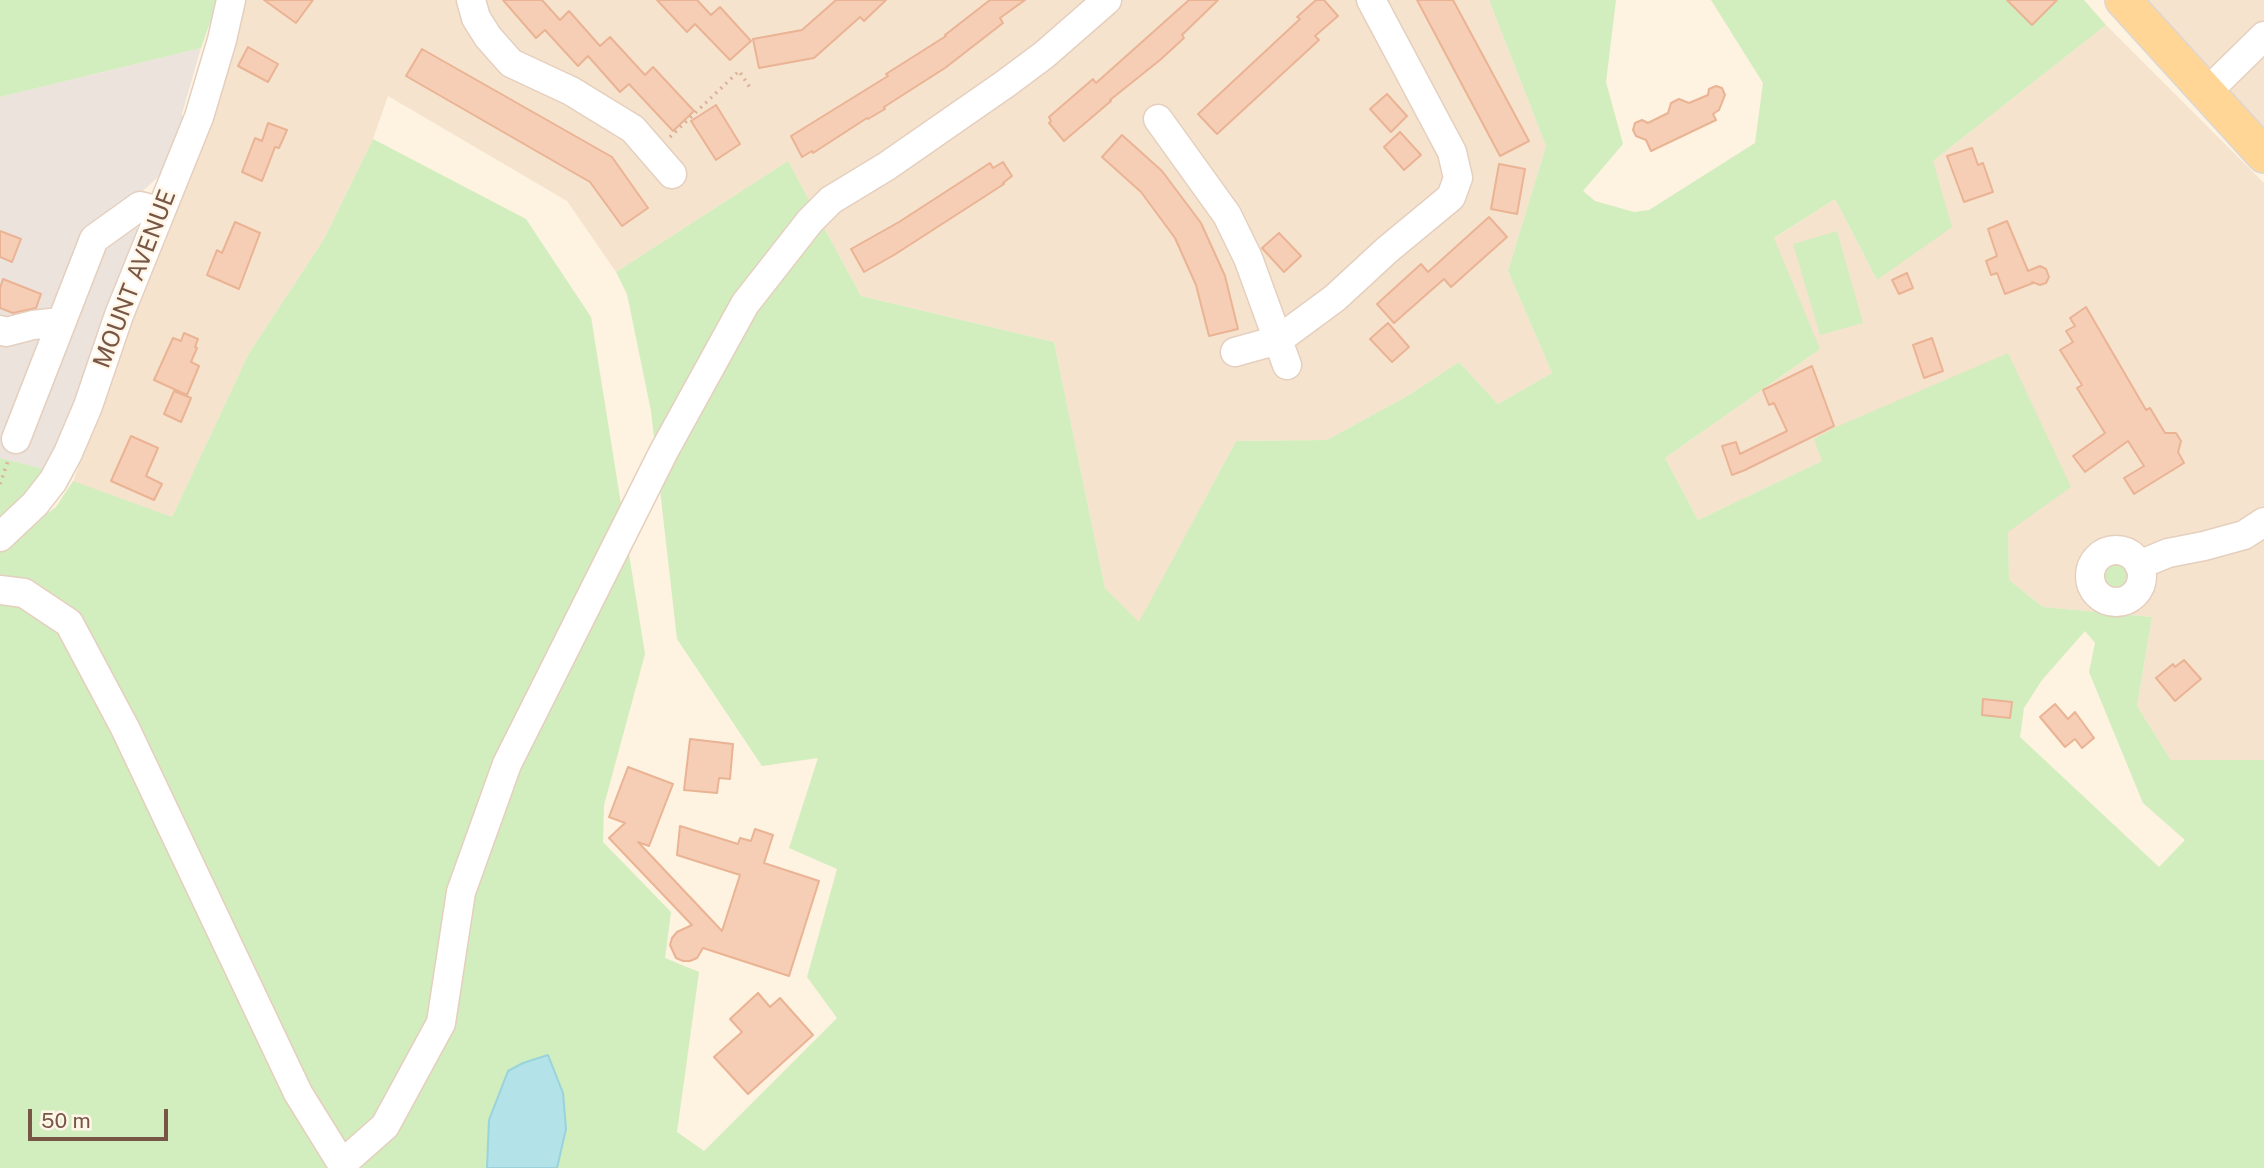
<!DOCTYPE html>
<style>
body{margin:0}
#map{position:relative;width:2264px;height:1168px;overflow:hidden;background:#fef2e0;font-family:"Public Sans",sans-serif}
canvas{display:block}
.scale{position:absolute;left:28px;top:1109px;width:140px;height:32px;box-sizing:border-box;border:4px solid #775645;border-top:0;padding-left:9px;font-size:21px;line-height:24px;white-space:nowrap;color:#775645;-webkit-text-stroke:5px #fff6e8;paint-order:stroke}
</style>
<div id="map">
<canvas width="2264" height="1168"></canvas>
<div class="scale">50 m</div>
</div>
<script>
const c = document.querySelector('canvas').getContext('2d');
c.lineJoin = 'round';
function fill(path, color) { c.fillStyle = color; c.fill(path, 'evenodd'); }
const shape = rows => new Path2D(rows.map(r => 'M' + r).join(''));
function trace(path, color, width, dash) { c.strokeStyle = color; c.lineWidth = width; c.lineCap = dash ? 'butt' : 'round'; c.setLineDash(dash || []); c.stroke(path); }
function label(font, color, halo, rows, align = 'center') {
  c.font = font + ' "Public Sans",sans-serif'; c.lineWidth = 5; c.setLineDash([]); c.textBaseline = 'middle'; c.strokeStyle = halo; c.fillStyle = color; for (const [text, x, y, turn = 0] of rows) {
    c.save(); c.translate(x, y); c.rotate((+turn || 0) * Math.PI / 180); c.textAlign = isNaN(turn) ? turn : align; if (halo) c.strokeText(text, 0, 0); c.fillText(text, 0, 0); c.restore();
  }
}
fill(shape([
 [243,0,1489,0,1546,146,1508,271,1552,373,1498,404,1459,362,1409,395,1327,440,1236,441,1139,623,1105,588,1054,342,861,296,788,161,616,272,567,201,388,96,373,139,324,239,249,353,172,517,73,482],
 [2143,0,2264,0,2264,133],
 [2106,25,2264,183,2264,760,2171,760,2137,706,2152,617,2043,607,2009,580,2008,532,1822,461,1698,520,1665,458,1813,354,1773,239,1835,199,1877,280,1933,161]
]), '#f6e3ce');
fill(shape([
 [201,48,182,114,185,123,168,163,157,178,124,208,138,230,48,470,0,458,0,97]
]), '#ece3dc');
fill(shape([
 [0,0,218,0,201,48,0,97],
 [1489,0,1616,0,1606,82,1623,144,1583,191,1595,201,1634,212,1649,210,1755,143,1763,83,1711,0,2084,0,2106,25,1933,161,1952,227,1877,280,1835,199,1774,238,1820,349,1665,458,1698,520,1822,461,1814,439,1836,427,2008,353,2071,487,2008,532,2009,580,2043,607,2152,617,2137,706,2171,760,2264,760,2264,1168,557,1168,566,1129,489,1120,487,1168,0,1168,0,549,56,507,73,481,172,517,249,353,324,239,373,139,526,219,591,317,645,654,604,805,603,842,671,912,665,958,699,972,677,1132,704,1151,837,1018,807,977,837,869,789,848,818,758,762,766,677,639,651,411,627,294,616,272,788,161,861,296,1054,342,1105,588,1139,622,1236,441,1327,440,1409,395,1459,362,1498,404,1552,373,1508,271,1546,146],
 [2085,631,2095,643,2089,672,2143,803,2185,840,2159,867,2020,737,2024,708,2042,680],
 [1837,231,1863,323,1820,335,1793,244],
 [0,458,48,470,19,502,0,516],
 '2098 576a17 17 0 1 1 34 0a17 17 0 1 1-34 0Z'
]), '#d2edbe');
const water = shape([
 [548,1055,563,1093,566,1129,557,1168,487,1168,489,1120,508,1071,523,1063,548,1055]
]);
fill(water, '#b3e2e9');
trace(water, '#99d3dc', 2);
const building = shape([
 [264,0,313,0,296,23,264,0],
 [503,0,542,0,560,20,569,11,600,46,610,37,645,75,653,67,694,111,673,131,629,84,620,92,588,56,578,66,545,30,536,38,503,0],
 [657,0,697,0,711,15,720,7,751,41,730,60,695,24,687,32,657,0],
 [836,0,886,0,864,21,860,17,814,58,759,68,753,39,802,30,836,0],
 [990,0,1025,0,1000,18,1003,23,945,68,884,107,885,109,868,119,867,118,813,153,812,151,802,157,791,136,888,76,886,74,946,36,945,35,990,0],
 [1189,0,1218,0,1182,35,1184,38,1160,60,1110,100,1111,101,1064,141,1049,123,1051,121,1049,117,1093,79,1096,83,1189,0],
 [1316,0,1324,0,1338,16,1315,36,1319,40,1217,134,1198,114,1300,19,1297,17,1316,0],
 [1417,0,1453,0,1529,141,1500,156,1417,0],
 [2007,0,2057,0,2032,25,2007,0],
 [248,47,278,64,268,82,238,66,248,47],
 [422,49,612,157,648,208,622,226,590,182,406,76,422,49],
 [1716,86,1722,88,1725,95,1719,110,1713,114,1716,120,1651,151,1646,140,1636,136,1633,130,1635,123,1642,120,1648,123,1668,113,1671,103,1679,99,1689,103,1708,95,1709,89,1716,86],
 [1387,94,1407,116,1391,132,1370,109,1387,94],
 [716,105,740,144,716,160,691,121,716,105],
 [268,123,287,130,279,148,275,147,262,181,242,172,255,138,262,141,268,123],
 [1400,132,1421,155,1404,170,1384,147,1400,132],
 [1122,135,1162,171,1201,223,1225,276,1238,329,1209,336,1196,285,1175,238,1141,192,1102,157,1122,135],
 [1972,148,1978,165,1983,163,1993,192,1964,202,1947,156,1972,148],
 [1003,162,1012,176,1003,183,1004,184,894,255,864,272,851,249,899,222,990,163,993,168,1003,162],
 [1499,164,1525,169,1517,214,1491,209,1499,164],
 [1489,217,1507,237,1451,287,1444,279,1394,323,1377,304,1421,264,1428,272,1489,217],
 [2007,221,2028,271,2040,266,2046,269,2049,277,2046,283,2040,285,2032,282,2033,283,2005,294,1997,273,1991,275,1986,261,1997,256,1988,229,2007,221],
 [235,222,260,233,239,289,207,275,217,250,222,253,235,222],
 [0,231,21,239,12,262,0,257,0,231],
 [1279,233,1301,256,1284,272,1262,248,1279,233],
 [1907,273,1913,288,1899,294,1892,280,1907,273],
 [3,279,41,294,36,308,13,313,0,308,0,288,3,279],
 [2086,307,2146,410,2150,408,2165,433,2176,433,2181,441,2178,452,2184,463,2134,494,2124,478,2144,466,2128,441,2085,472,2073,456,2105,433,2077,388,2082,385,2060,350,2073,342,2066,331,2075,326,2070,318,2086,307],
 [1388,323,1409,347,1392,362,1370,339,1388,323],
 [184,333,198,339,195,347,197,348,191,362,199,366,187,395,154,380,173,338,181,341,184,333],
 [1932,338,1943,371,1924,378,1913,345,1932,338],
 [1812,366,1834,426,1745,470,1732,475,1722,446,1736,442,1740,454,1787,431,1774,403,1769,405,1763,390,1812,366],
 [174,391,191,398,181,422,164,414,174,391],
 [131,436,158,448,146,476,162,484,154,500,111,481,131,436],
 [2184,660,2201,679,2175,701,2156,678,2173,664,2175,667,2184,660],
 [1983,699,2012,702,2010,718,1982,715,1983,699],
 [2055,704,2068,719,2075,712,2094,738,2082,748,2075,739,2065,747,2040,717,2055,704],
 [690,739,733,744,730,779,719,778,717,793,684,790,690,739],
 [628,767,673,784,649,846,638,842,722,931,740,875,677,855,680,826,738,844,740,838,751,841,755,829,773,835,764,863,819,881,789,976,703,948,697,958,690,961,683,961,676,958,670,945,672,938,677,932,692,925,609,838,625,823,609,817,628,767],
 [758,993,770,1007,780,998,813,1035,748,1094,714,1057,742,1032,730,1019,758,993]
]);
fill(building, '#f6ceb5');
trace(building, '#eab394', 2);
const minor = shape([
 [471,0,476,18,488,37,511,63,571,91,633,129,672,174],
 [2207,92,2264,36],
 [1158,119,1227,215,1248,258,1287,365],
 [0,330,6,332,33,325,60,322],
 [1235,352,1278,340,1335,298,1387,250,1451,197,1458,178,1452,152,1371,0],
 [16,439,94,239,140,206,159,211],
 [0,537,35,504,53,481,68,453,88,406,119,315,199,117,222,40,231,0],
 '2090 576a26 26 0 1 1 52 0a26 26 0 1 1-52 0Z',
 [2139,565,2168,553,2204,546,2244,535,2264,522],
 [0,590,24,593,69,623,125,728,298,1093,342,1164,385,1126,441,1023,461,892,507,764,664,451,745,304,810,221,831,200,887,166,1005,84,1044,55,1107,0]
]);
const major = shape([
 [2123,0,2264,155]
]);
trace(minor, '#e5cfbe', 31);
trace(major, '#ded6d2', 38);
trace(shape([
 [670,137,739,71,751,89],
 [0,484,9,458]
]), '#dbb199', 3.5, [2, 5]);
trace(minor, '#fff', 28);
trace(major, '#ffd696', 35);
label('24px', '#775645', '#fff6e8', [
 ["MOUNT AVENUE",135,279,-69]
]);
</script>
